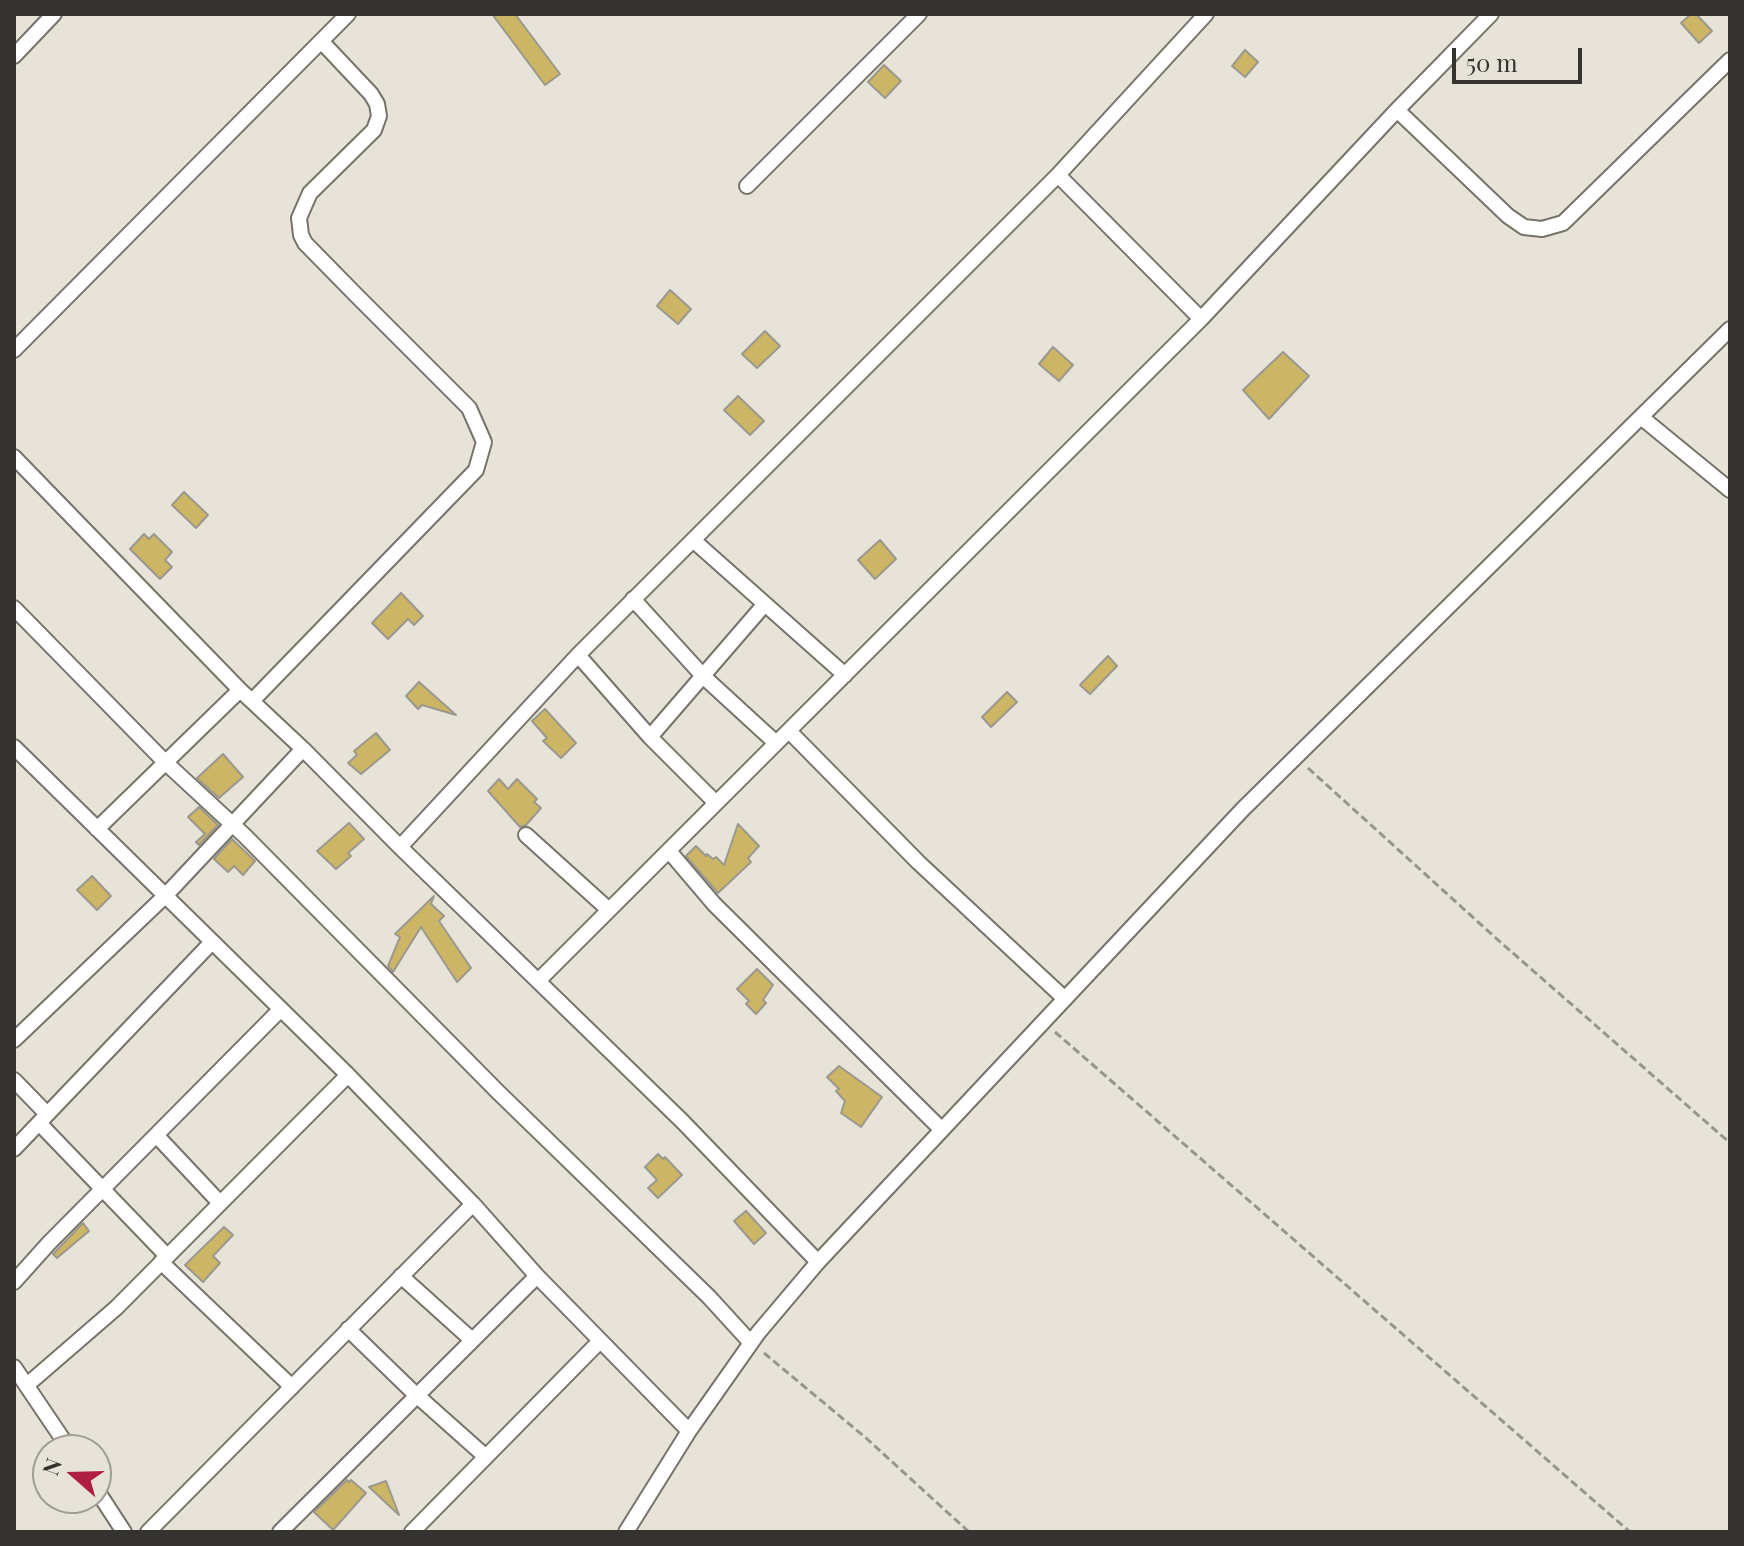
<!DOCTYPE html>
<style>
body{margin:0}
#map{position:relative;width:1744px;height:1546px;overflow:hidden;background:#e7e3d8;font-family:"Playfair Display",serif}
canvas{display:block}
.frame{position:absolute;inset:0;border:16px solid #34332f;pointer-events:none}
.north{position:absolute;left:32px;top:1434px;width:80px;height:80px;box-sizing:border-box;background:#e7e3d8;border:2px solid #9f9d94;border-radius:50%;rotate:290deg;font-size:22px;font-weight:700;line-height:32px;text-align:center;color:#34332f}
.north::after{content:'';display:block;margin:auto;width:28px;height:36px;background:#b11e45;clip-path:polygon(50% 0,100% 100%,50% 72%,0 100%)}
.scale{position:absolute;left:1452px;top:48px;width:130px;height:36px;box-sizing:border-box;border:4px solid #34332f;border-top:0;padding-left:10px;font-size:24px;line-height:28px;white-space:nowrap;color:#34332f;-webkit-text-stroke:6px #e7e3d8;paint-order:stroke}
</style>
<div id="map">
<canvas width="1744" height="1546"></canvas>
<div class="frame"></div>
<div class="north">N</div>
<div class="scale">50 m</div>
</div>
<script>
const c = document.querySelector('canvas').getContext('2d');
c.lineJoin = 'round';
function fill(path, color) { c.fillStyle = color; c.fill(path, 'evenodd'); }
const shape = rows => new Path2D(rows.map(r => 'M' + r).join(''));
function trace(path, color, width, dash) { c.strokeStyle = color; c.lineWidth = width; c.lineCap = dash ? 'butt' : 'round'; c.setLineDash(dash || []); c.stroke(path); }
const building = shape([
 [492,14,515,14,560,74,545,85,492,14],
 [1691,14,1696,14,1712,31,1699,43,1681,23,1691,14],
 [1245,50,1258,62,1245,77,1232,66,1245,50],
 [884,65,901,81,885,98,868,82,884,65],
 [670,290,691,309,678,324,657,306,670,290],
 [765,331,780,346,757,368,742,354,765,331],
 [1053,347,1073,365,1059,381,1039,364,1053,347],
 [1283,352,1309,376,1269,419,1243,390,1283,352],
 [738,396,764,421,750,435,724,410,738,396],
 [184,492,208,515,196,528,172,505,184,492],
 [144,534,149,539,154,534,172,552,165,560,172,567,160,579,130,549,144,534],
 [880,540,896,559,875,579,858,560,880,540],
 [401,593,423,616,414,625,408,619,388,639,372,623,401,593],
 [1108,656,1117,666,1090,694,1080,685,1108,656],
 [419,682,456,715,422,705,418,709,406,696,419,682],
 [1007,692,1017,702,991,727,982,717,1007,692],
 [545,709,576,743,561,758,543,741,547,738,532,721,545,709],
 [376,733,390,750,361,774,348,763,357,755,354,751,376,733],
 [223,754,243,777,219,798,197,778,223,754],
 [499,779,508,789,517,779,537,799,534,802,541,808,526,825,520,827,488,791,499,779],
 [199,807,218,825,199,845,196,842,205,834,188,817,199,807],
 [349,823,364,839,348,853,351,856,336,869,317,851,349,823],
 [738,824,759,846,748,858,751,862,718,893,686,856,696,846,706,856,707,854,713,859,716,857,724,865,738,824],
 [232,839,255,861,243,875,234,866,228,872,214,859,232,839],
 [92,876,111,896,97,910,77,890,92,876],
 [434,896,431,904,444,916,439,921,471,968,457,982,421,927,393,972,388,966,400,937,395,934,434,896],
 [757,969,773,985,763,1000,766,1003,756,1014,746,1004,749,1001,737,989,757,969],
 [839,1066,882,1097,861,1127,841,1113,845,1101,836,1091,839,1089,827,1077,839,1066],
 [658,1154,663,1159,665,1157,682,1175,658,1198,648,1188,657,1180,645,1167,658,1154],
 [746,1211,766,1233,754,1244,734,1221,746,1211],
 [83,1223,89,1231,57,1258,53,1254,83,1223],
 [224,1227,233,1235,213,1256,220,1263,203,1282,185,1265,224,1227],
 [347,1480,349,1482,351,1480,366,1493,333,1530,314,1512,347,1480],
 [386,1481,399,1515,369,1487,386,1481]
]);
fill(building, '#cdb566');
trace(building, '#9b988d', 2);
const street = shape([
 [14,56,54,14],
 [1397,110,1508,216,1524,227,1542,229,1563,223,1730,60],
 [1058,175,1201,319],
 [747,186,919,14],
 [14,350,348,14],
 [1641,417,1730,490],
 [14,457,240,690,303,749,400,847,682,1121,818,1262],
 [693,540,845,675],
 [633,599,704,677,776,743],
 [14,608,165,762,245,836,498,1092,709,1297,751,1343],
 [578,655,650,737,716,803],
 [252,701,476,470,484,442,469,408,357,296,305,243,301,235,299,218,310,193,374,130,379,116,377,104,371,94,322,42],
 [789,731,918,862,1065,999],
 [650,737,764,605],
 [14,747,348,1075,473,1204,537,1276,689,1431],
 [97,829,240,690],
 [526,835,609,910],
 [400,847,578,655,1058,175,1206,14],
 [669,851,714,904,942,1130],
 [539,980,1201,319,1397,110,1491,14],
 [14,1040,165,896,303,749],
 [14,1080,47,1114],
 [39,1123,167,1256],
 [157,1136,220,1203],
 [14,1149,212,942],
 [161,1262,292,1387],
 [401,1276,472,1340],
 [14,1282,49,1243,281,1009],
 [348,1329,413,1392,486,1457],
 [14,1367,70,1450],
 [27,1385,116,1308,348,1075],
 [96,1489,124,1532],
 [148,1532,473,1204],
 [280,1532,537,1276],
 [412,1532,600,1341],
 [626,1532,689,1431,758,1333,818,1262,1243,809,1730,329]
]);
trace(street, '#777369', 18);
trace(shape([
 [1308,768,1498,940,1730,1143],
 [1055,1032,1630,1532],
 [764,1353,866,1438,969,1532]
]), '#98958d', 3, [8, 4]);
trace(street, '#fff', 14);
</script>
